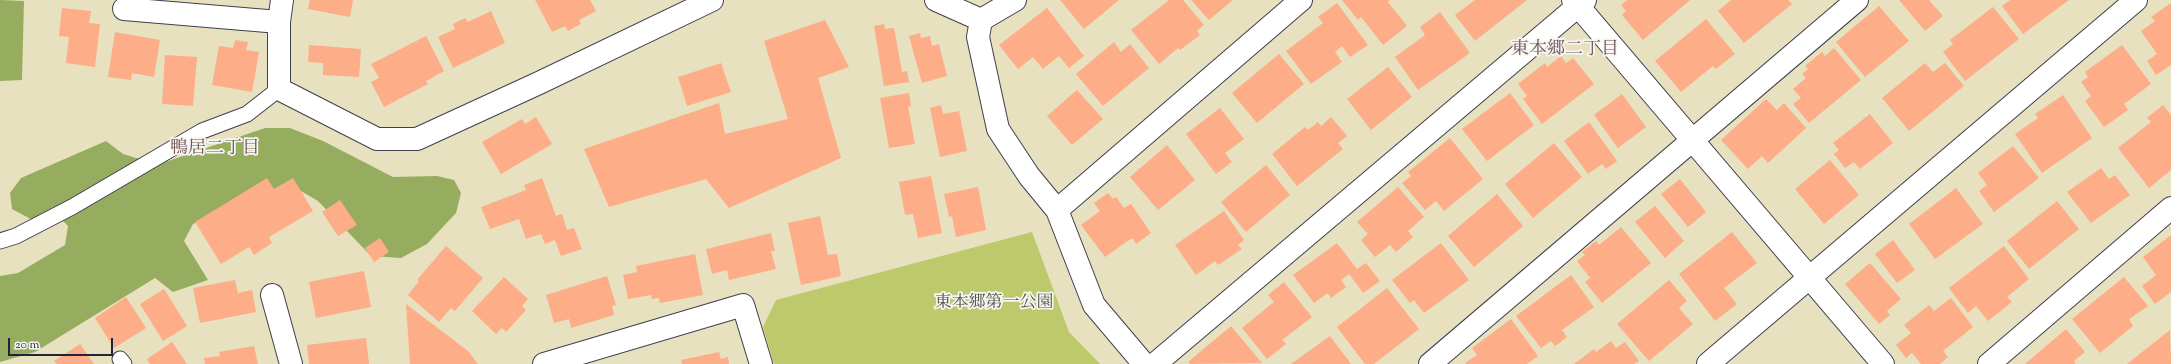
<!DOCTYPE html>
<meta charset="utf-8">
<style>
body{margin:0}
#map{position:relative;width:2171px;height:364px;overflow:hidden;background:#e7e1bf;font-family:"Sorts Mill Goudy",serif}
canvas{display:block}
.scale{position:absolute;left:8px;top:338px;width:105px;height:18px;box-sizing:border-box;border:2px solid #22223b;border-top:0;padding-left:5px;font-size:12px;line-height:14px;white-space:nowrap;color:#22223b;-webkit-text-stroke:3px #f6f6f2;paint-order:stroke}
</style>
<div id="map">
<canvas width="2171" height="364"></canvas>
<div class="scale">20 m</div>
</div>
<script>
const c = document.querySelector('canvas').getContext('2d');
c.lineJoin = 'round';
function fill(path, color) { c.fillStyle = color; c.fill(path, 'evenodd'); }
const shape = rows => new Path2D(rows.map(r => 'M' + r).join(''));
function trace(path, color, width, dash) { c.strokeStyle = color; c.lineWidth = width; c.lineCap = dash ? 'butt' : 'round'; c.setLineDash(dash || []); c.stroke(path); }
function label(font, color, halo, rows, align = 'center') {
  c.font = font + ' "Sorts Mill Goudy","Noto Serif JP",serif'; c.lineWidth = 3.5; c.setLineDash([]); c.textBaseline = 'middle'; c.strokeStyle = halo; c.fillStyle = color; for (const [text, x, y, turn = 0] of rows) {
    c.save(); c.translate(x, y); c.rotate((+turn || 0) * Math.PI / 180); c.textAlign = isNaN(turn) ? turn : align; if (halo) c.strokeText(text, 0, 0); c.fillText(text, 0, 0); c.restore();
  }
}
fill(shape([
 [1032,232,1069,332,1100,364,774,364,763,327,776,300]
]), '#bdc96b');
fill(shape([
 [0,0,24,1,22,80,0,81],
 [265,128,290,128,323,141,393,177,437,176,454,180,461,193,456,213,427,244,401,258,371,256,318,201,294,187,262,190,193,224,184,241,208,280,173,292,155,278,35,352,0,362,0,276,18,273,65,245,68,226,60,218,38,223,12,209,10,193,21,178,106,141,123,154,136,158,168,161]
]), '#96ad5f');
fill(shape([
 [310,0,353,0,350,17,308,9],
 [535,0,590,0,596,11,579,20,581,24,568,31,565,26,552,32],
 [1060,0,1119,0,1084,29],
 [1169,0,1183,0,1204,25,1197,31,1200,35,1180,50,1178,48,1159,64,1131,30],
 [1191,0,1233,0,1209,20],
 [1342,0,1390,0,1388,2,1407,26,1383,45,1361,17,1358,20],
 [1475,0,1527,0,1475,41,1455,15],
 [1627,0,1690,0,1643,40,1622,15,1626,11,1621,5],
 [1731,0,1788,0,1792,4,1744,43,1718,11],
 [1899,0,1929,0,1943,16,1925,31],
 [2010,0,2069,0,2023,34,2002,6],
 [1337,3,1368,45,1350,57,1342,46,1335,52,1342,62,1311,84,1286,51,1323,23,1318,17],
 [2171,3,2171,65,2156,75,2147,61,2157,54,2141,31,2155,21,2151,17],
 [1879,6,1909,41,1865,77,1836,42],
 [1993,7,2019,39,1965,81,1943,52,1953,44,1950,40],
 [62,8,91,11,89,23,100,24,95,67,66,63,69,37,59,36],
 [1047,8,1084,56,1069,68,1059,56,1043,69,1033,57,1018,69,999,45],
 [491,11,505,43,453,68,438,37,455,29,453,24,465,18,468,22],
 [1440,12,1470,53,1418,90,1395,57,1425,35,1420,27],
 [1706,19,1735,54,1716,69,1713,66,1681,92,1655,61],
 [825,20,849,67,818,78,841,158,729,208,706,179,609,207,584,149,719,103,725,134,788,119,764,41],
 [884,24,885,29,894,28,902,72,907,71,909,82,884,86,874,26],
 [115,32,160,40,154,77,132,73,131,80,108,77],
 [920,33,921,38,930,36,932,46,939,44,947,76,922,83,909,36],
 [426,36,444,71,426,81,428,84,384,107,371,82,379,78,371,64],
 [235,40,248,42,246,50,259,52,252,92,212,85,219,46,233,48],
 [1114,42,1121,52,1130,44,1149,68,1103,106,1076,74],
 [309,45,361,49,359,77,323,75,323,63,308,62],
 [2122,45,2151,84,2124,104,2128,110,2104,127,2085,101,2091,96,2081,82,2088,77,2085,72],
 [1834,48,1861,80,1809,123,1793,104,1801,98,1793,89,1806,78,1802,74,1808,69,1805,66,1822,52,1825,56],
 [1279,54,1304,84,1257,123,1232,93],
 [165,55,197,57,193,106,162,104],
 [1561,56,1566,63,1573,58,1594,84,1542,124,1523,99,1527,96,1518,84,1545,63,1547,67],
 [721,63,731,92,687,106,678,77],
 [1925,63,1933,72,1945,63,1964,86,1909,131,1882,98],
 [1388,67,1412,97,1371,130,1347,99],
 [1077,90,1103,119,1072,145,1047,116],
 [909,93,911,106,908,107,915,144,889,148,880,98],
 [1510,93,1534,125,1487,161,1462,129],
 [1622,94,1646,127,1618,148,1594,115],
 [2063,95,2092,138,2042,173,2015,134,2038,118,2035,114],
 [1766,99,1777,110,1784,103,1806,128,1768,163,1762,156,1748,169,1721,140],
 [941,105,943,114,959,111,967,151,940,157,930,108],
 [2163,105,2171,115,2171,170,2149,188,2118,148,2151,122,2147,118],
 [1220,108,1244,139,1225,153,1232,162,1216,174,1186,134],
 [1870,114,1893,143,1860,169,1854,162,1845,168,1834,154,1839,150,1833,143],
 [536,117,552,144,501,174,482,142,522,119,525,124],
 [1331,117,1347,136,1338,143,1343,149,1297,186,1272,154,1305,127,1308,130,1318,122,1321,126],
 [1589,122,1617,161,1606,169,1602,164,1588,174,1564,141],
 [1450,138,1483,179,1444,211,1436,201,1425,210,1402,183,1411,176,1408,172],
 [1554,143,1582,177,1533,218,1505,184],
 [1167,145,1195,180,1158,210,1130,177],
 [2013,146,2039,178,1994,212,1979,191,1987,185,1978,173],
 [1830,160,1859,195,1824,224,1795,189],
 [1266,165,1290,195,1246,232,1221,202],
 [2101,168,2109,179,2115,175,2130,195,2091,223,2067,192],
 [931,176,942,233,918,238,913,214,905,215,899,182],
 [267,178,274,189,293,178,313,211,269,237,272,243,254,255,249,247,221,264,195,222],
 [542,178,556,216,562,214,567,230,574,228,582,249,561,256,555,240,545,244,541,234,526,239,519,219,490,229,481,207,526,190,524,185],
 [1680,179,1706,212,1688,227,1661,194],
 [978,187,986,230,956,237,952,216,949,217,944,194],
 [1398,187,1424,217,1408,231,1413,237,1396,252,1390,245,1375,257,1361,240,1368,234,1357,222],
 [1956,188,1983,224,1935,259,1909,224],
 [1108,193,1113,199,1116,197,1124,208,1131,204,1151,233,1136,244,1132,238,1105,257,1081,225,1100,211,1094,203],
 [1497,194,1523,226,1474,267,1448,236],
 [340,200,357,225,338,236,322,212],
 [2057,201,2079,229,2029,269,2007,241],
 [1655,206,1684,241,1665,258,1635,222],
 [1224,211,1244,240,1238,245,1242,249,1218,265,1215,261,1196,275,1175,245],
 [820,216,828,255,837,254,841,276,801,285,788,223],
 [1621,227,1651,263,1602,303,1585,282,1590,278,1577,261,1585,255,1582,252,1596,241,1599,245],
 [1732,232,1757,263,1724,288,1737,304,1715,321,1679,274],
 [771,233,775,251,771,251,776,269,729,280,727,270,712,274,706,249],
 [2171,235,2171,292,2155,304,2142,286,2156,275,2143,257],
 [380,238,389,252,374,262,365,248],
 [1893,240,1915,270,1897,283,1875,254],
 [1337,243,1357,269,1366,263,1380,281,1363,293,1349,274,1341,280,1346,287,1331,298,1328,293,1314,303,1293,275],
 [1441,243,1469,280,1424,313,1414,300,1410,303,1392,280],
 [446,246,483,278,455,311,451,308,439,322,408,295,419,281,417,280],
 [2004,246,2029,279,2007,297,2012,302,1988,321,1976,306,1968,313,1949,288],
 [695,254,703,295,660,303,659,298,652,299,651,295,628,299,623,275,637,272,636,266],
 [1870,263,1901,299,1887,311,1890,315,1879,324,1845,284],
 [364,271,371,307,316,318,309,282],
 [1571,275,1594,307,1562,330,1567,337,1555,346,1551,341,1541,348,1516,316],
 [607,276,616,305,612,306,614,315,571,328,569,319,554,323,546,295],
 [504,277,528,299,522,306,526,310,506,332,502,328,496,334,472,311],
 [2124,277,2148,306,2129,319,2133,326,2100,353,2072,319],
 [235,280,238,293,252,290,256,312,200,323,193,288],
 [1669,280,1687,301,1679,308,1693,324,1649,361,1617,324],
 [1284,282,1312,317,1282,340,1286,344,1267,359,1242,328,1274,302,1268,295],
 [1387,288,1419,329,1374,364,1365,364,1337,327],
 [164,289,187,326,163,341,140,304],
 [126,297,146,328,114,348,95,318],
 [1951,298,1973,327,1943,351,1948,357,1940,364,1921,364,1912,353,1906,358,1896,345,1911,333,1904,325,1929,305,1934,311],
 [406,304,468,351,478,364,410,364],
 [1511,319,1538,356,1527,364,1466,364,1465,363,1477,355,1472,348],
 [1231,326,1262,363,1190,364,1188,362],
 [2066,329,2085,352,2074,361,2076,364,2025,364],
 [2170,330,2171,364,2127,364],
 [1330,336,1351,364,1291,364],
 [366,338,369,364,309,364,307,345],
 [1611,341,1616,348,1625,342,1639,361,1634,364,1574,364,1594,349,1596,352],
 [172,342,187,364,150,364,147,359],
 [80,344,94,364,57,364,54,361],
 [254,346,258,364,205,364,204,358,220,356,219,352],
 [719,352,721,359,728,357,729,364,682,364,681,360]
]), '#fdad87');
const lane = shape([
 [0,241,16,236,72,207,202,131,247,114,279,89],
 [120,359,124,364]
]);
const street = shape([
 [282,0,279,22,279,89,377,139,417,139,539,83,712,0],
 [936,0,981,20,978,37,998,129,1029,176,1057,210,1094,305,1144,364],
 [1573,0,1883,364],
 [124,9,279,22],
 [981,20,1015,0],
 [1057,210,1301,0],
 [272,295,291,364],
 [544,364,743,305,761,364],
 [1155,364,1585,0],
 [1430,364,1857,0],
 [1708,364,2136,0],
 [1989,364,2171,208]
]);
trace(lane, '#403f4f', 17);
trace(street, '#403f4f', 24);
trace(lane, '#fff', 15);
trace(street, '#fff', 22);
label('17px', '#505449', '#f6f6f2', [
 ["東本郷第一公園",994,304]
]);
label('18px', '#6f5356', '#f6f6f2', [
 ["東本郷二丁目",1565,51],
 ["鴨居二丁目",215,150]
]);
</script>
